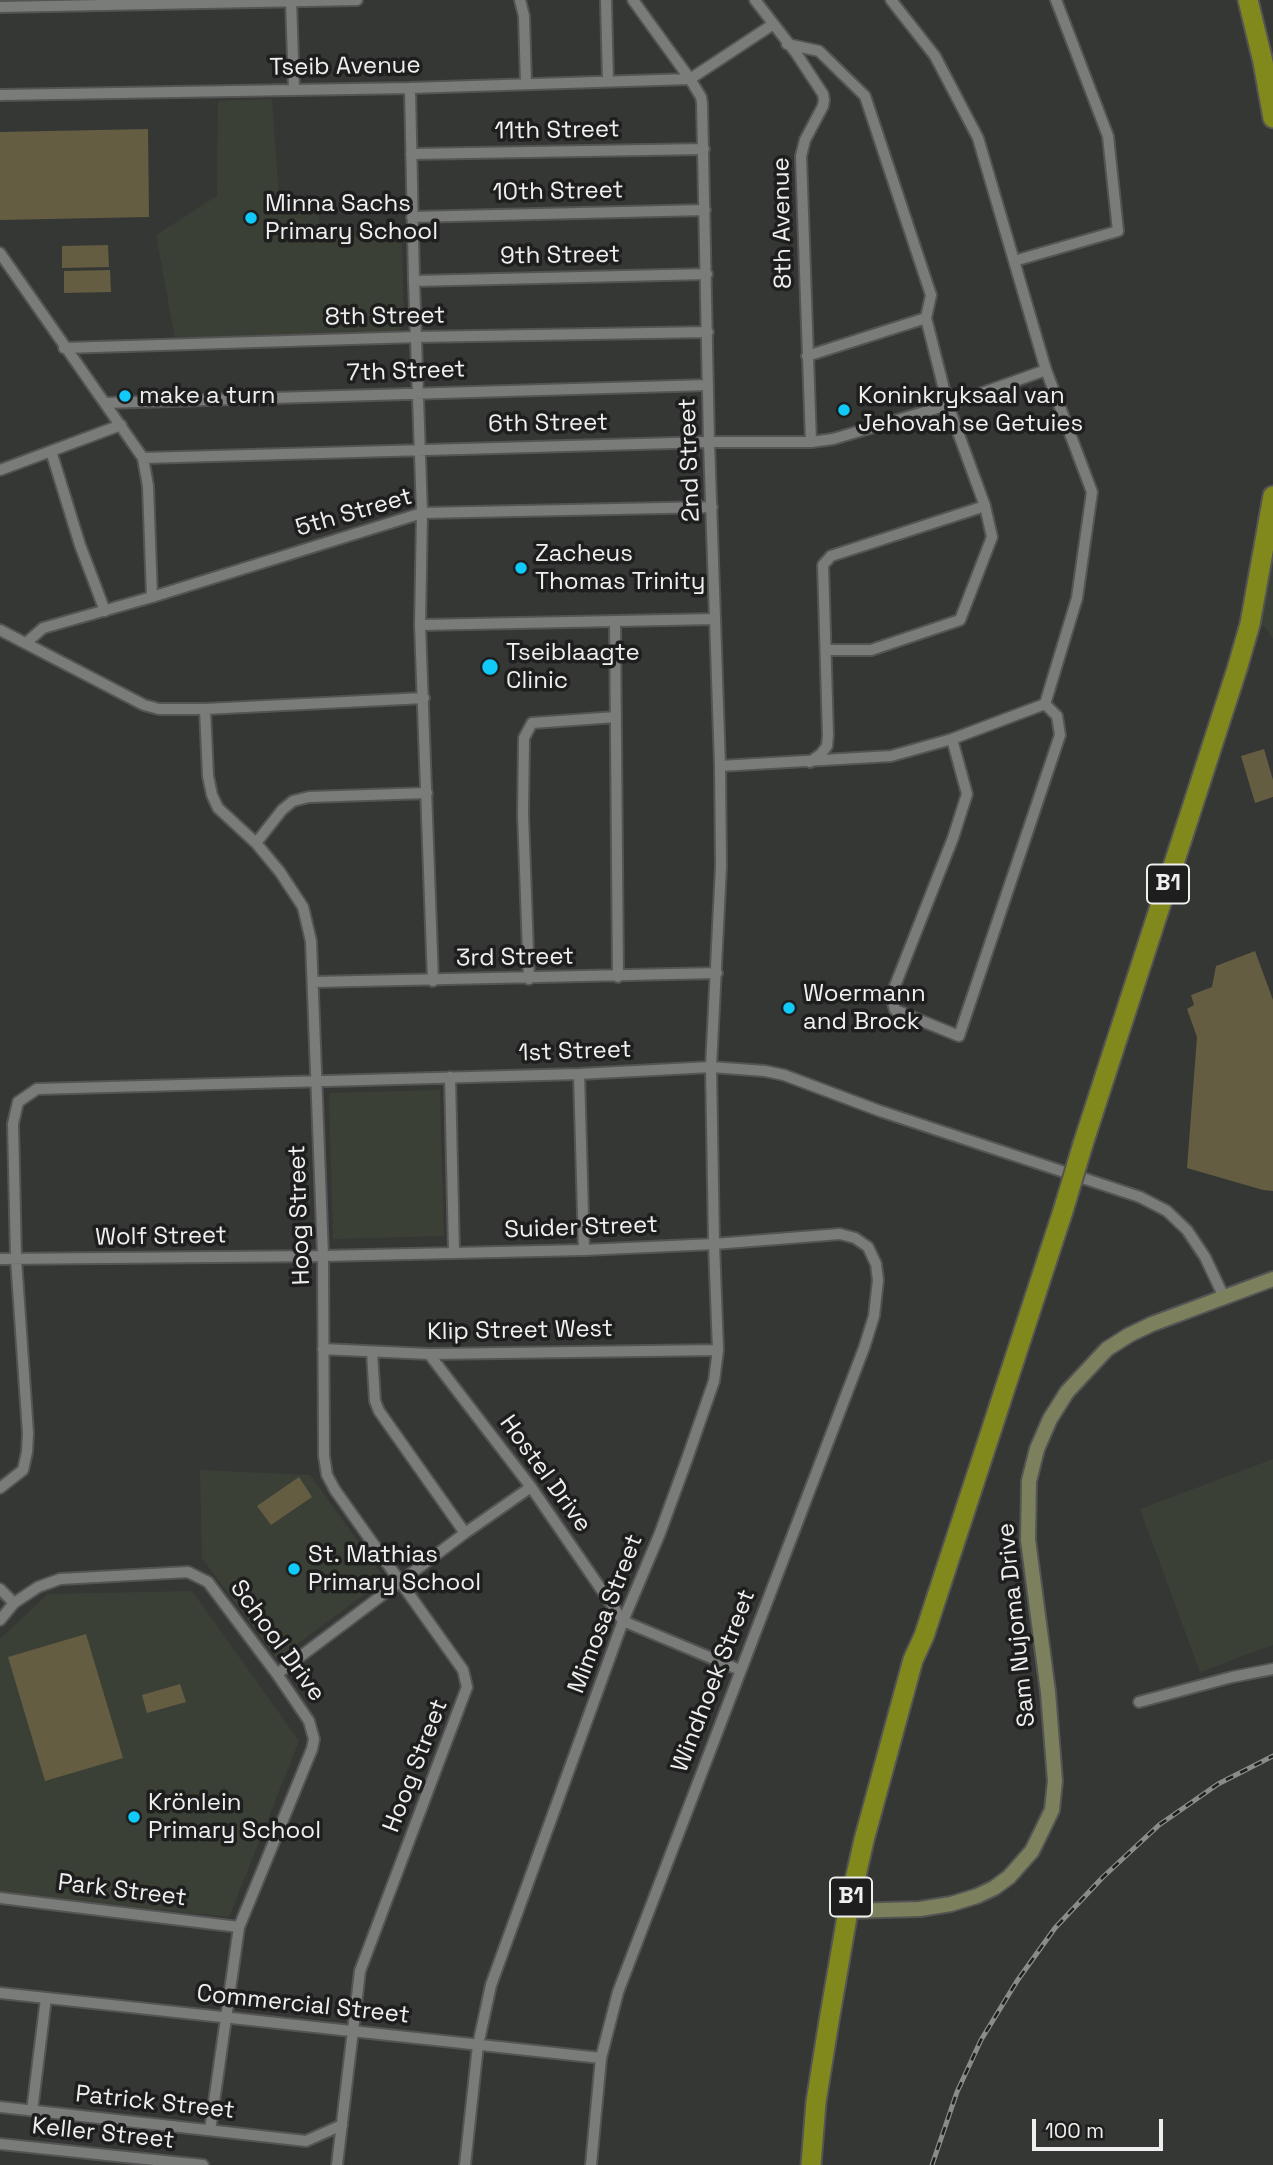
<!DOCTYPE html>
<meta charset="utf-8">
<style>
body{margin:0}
#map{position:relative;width:1273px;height:2165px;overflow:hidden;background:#353734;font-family:"Space Grotesk",sans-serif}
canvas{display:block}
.scale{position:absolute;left:1032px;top:2119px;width:131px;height:32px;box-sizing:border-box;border:4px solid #eeefee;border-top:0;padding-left:9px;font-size:21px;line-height:24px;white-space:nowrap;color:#eeefee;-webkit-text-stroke:5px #1d1e1d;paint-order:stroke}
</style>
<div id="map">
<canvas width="1273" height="2165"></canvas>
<div class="scale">100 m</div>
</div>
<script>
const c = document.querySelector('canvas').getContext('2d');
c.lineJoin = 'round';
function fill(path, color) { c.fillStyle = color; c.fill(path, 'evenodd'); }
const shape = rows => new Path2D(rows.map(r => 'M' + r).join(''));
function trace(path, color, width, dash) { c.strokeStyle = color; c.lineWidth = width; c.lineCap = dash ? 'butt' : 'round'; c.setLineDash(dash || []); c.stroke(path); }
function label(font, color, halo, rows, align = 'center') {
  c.font = font + ' "Space Grotesk",sans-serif'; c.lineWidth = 7; c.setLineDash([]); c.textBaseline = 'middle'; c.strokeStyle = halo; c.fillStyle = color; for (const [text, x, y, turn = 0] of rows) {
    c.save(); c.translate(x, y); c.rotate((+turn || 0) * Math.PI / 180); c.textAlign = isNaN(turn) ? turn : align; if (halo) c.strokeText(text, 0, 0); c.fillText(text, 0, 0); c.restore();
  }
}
fill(shape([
 [272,99,279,200,317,198,321,235,402,238,404,326,395,333,175,338,156,235,217,196,218,101],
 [1273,496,1273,639,1264,626,1250,624],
 [440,1090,444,1236,333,1239,329,1093],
 [1273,1459,1273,1645,1200,1672,1140,1509],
 [200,1470,310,1475,385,1579,277,1659,202,1558],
 [192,1591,299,1741,229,1917,0,1893,0,1639,48,1594]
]), '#3b4037');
fill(shape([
 [148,129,149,217,0,220,0,132],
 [108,245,109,267,62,268,62,246],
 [110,270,111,292,64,293,64,271],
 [1264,749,1273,780,1273,797,1255,803,1241,756],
 [1255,951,1273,1000,1273,1191,1263,1190,1187,1168,1197,1037,1187,1009,1194,1005,1191,995,1212,987,1216,966],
 [299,1477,312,1497,271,1525,257,1506],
 [86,1634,123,1758,45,1781,8,1657],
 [180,1684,186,1702,147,1713,142,1695]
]), '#645d41');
const street = shape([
 [291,0,294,89],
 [520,0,524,16,526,83],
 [606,0,608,81],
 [755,0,796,53,823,94,824,100,823,106,805,140,801,156,811,442],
 [891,0,935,56,978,138,1046,370,1092,492,1077,598,1045,704],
 [0,7,357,0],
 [787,44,819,51,865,96,931,295,926,318,948,405,985,506,992,537,960,620,871,650,826,650],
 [690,79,772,25],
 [410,88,414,281,422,513,420,625,433,981],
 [0,95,410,88,690,79],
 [411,154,704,149],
 [412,217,705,210],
 [0,253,143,458,148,486,152,597],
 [1014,261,1118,231,1108,136,1056,0],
 [414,281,707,274],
 [64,348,416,337,708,332],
 [807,356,926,318],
 [105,403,708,385],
 [51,451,80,545,105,611],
 [143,458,709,442,811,442,833,439,948,405,1046,370],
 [0,470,121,425],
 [615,621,618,977],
 [420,625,715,619],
 [0,630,144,705,159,709,205,709,208,776,212,795,218,808,256,843,280,872,303,907,311,941,323,1256,324,1456,327,1475,335,1490,463,1670,467,1687,360,1971,337,2165],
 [26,643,43,628,152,597,422,513,712,507],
 [205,709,424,698],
 [952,739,967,794,953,838,891,996,895,1010,959,1036,1060,735,1057,716,1045,704],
 [810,762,821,754,827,746,828,735,823,565,831,556,985,506],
 [720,766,891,756,952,739,1045,704],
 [256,843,282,810,293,801,309,797,427,793],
 [529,979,523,814,524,738,532,723,616,717],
 [313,982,717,973],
 [579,1074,584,1250],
 [450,1077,454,1252],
 [0,1259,323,1256,584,1250,714,1244,840,1234,855,1238,868,1247,876,1264,878,1280,874,1316,864,1348,618,1992,601,2058,591,2165],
 [323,1349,429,1354,718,1350],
 [372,1352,375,1401,379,1411,465,1533],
 [429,1354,531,1487,623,1621,740,1670],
 [0,1488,23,1470,27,1452,28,1433,16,1259,13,1124,18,1102,37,1089,579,1074,711,1067,765,1071,784,1075,880,1111,1140,1197,1167,1211,1187,1230,1205,1257,1224,1297],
 [0,1589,14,1603],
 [0,1620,14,1603,38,1587,60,1579,188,1572,208,1582,277,1674,309,1721,314,1739,312,1749,239,1927,210,2130],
 [277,1674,465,1533,531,1487],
 [1139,1702,1232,1677,1273,1669],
 [0,1898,239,1927],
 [0,1993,601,2058],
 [0,2107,306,2141,342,2125],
 [32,2111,46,1998],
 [0,2144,203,2165],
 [465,2165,478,2045,491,1985,623,1621,660,1533,687,1459,714,1381,718,1350,714,1244,711,1067,721,866,720,766,709,442,702,103,701,97,690,79,633,0]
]);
const secondary = shape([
 [848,1911,920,1909,951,1904,977,1896,994,1888,1009,1877,1032,1851,1052,1810,1055,1781,1048,1692,1028,1540,1029,1481,1037,1449,1050,1419,1067,1392,1107,1349,1129,1335,1152,1324,1273,1279]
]);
const highway = shape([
 [1248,0,1263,62,1273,118],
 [1083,1144,1237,669,1250,624,1273,496],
 [811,2165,816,2102,829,2021,848,1911,864,1840,913,1660,924,1636,1063,1211]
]);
trace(street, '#535453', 14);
trace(secondary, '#535453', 18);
trace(highway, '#535453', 23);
trace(street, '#7a7c79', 10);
trace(secondary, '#7c805d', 14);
trace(highway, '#82891c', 19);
const rail = shape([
 [932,2165,957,2092,981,2040,1017,1981,1055,1928,1103,1877,1159,1825,1218,1784,1273,1756]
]);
trace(rail, '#8a8c8a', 5);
trace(rail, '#1d1e1d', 2.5, [8]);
const highwayBridge = shape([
 [1063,1211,1083,1144]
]);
trace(highwayBridge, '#535453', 23, []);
trace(highwayBridge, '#82891c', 19);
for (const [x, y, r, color] of [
 [251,218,7,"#10cafa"],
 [125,396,7,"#10cafa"],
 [844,410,7,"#10cafa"],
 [521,568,7,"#10cafa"],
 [490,667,9,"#10cafa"],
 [789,1008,7,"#10cafa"],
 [294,1569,7,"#10cafa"],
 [134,1817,7,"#10cafa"]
]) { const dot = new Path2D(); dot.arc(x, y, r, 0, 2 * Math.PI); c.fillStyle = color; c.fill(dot); trace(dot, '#1d1e1d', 2.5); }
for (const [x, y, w] of [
 [1168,884,42],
 [851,1897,42]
]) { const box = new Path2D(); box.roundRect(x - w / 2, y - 19.5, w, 39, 5); c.fillStyle = '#1d1e1d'; c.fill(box); trace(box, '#eeefee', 2); }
label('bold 23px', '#eeefee', null, [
 ["B1",1168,884],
 ["B1",851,1897]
]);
label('24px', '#eeefee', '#1d1e1d', [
 ["Tseib Avenue",345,67,-1],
 ["11th Street",557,131,-1],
 ["10th Street",558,192,-1],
 ["8th Avenue",783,223,-91],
 ["9th Street",560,256,-1],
 ["8th Street",385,317,-1],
 ["7th Street",406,372,-2],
 ["6th Street",548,424,-1],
 ["2nd Street",690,460,-92],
 ["5th Street",354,513,-16],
 ["3rd Street",515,958,-1],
 ["1st Street",575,1052,-2],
 ["Hoog Street",300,1215,-92],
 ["Suider Street",581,1228,-2],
 ["Wolf Street",161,1237,-1],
 ["Klip Street West",520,1331,-1],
 ["Hostel Drive",545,1474,54],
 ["Mimosa Street",606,1614,-69],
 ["Sam Nujoma Drive",1017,1625,-96],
 ["School Drive",277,1641,54],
 ["Windhoek Street",714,1681,-69],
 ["Hoog Street",416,1766,-69],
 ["Park Street",122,1891,7],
 ["Commercial Street",303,2005,6],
 ["Patrick Street",155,2103,6],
 ["Keller Street",103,2134,6]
]);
label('24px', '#eeefee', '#1d1e1d', [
 ["Minna Sachs",265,204],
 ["Primary School",265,232],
 ["make a turn",139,396],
 ["Koninkryksaal van",858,396],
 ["Jehovah se Getuies",858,424],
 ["Zacheus",535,554],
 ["Thomas Trinity",535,582],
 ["Tseiblaagte",506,653],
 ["Clinic",506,681],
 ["Woermann",803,994],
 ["and Brock",803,1022],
 ["St. Mathias",308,1555],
 ["Primary School",308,1583],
 ["Krönlein",148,1803],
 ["Primary School",148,1831]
], 'left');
</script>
